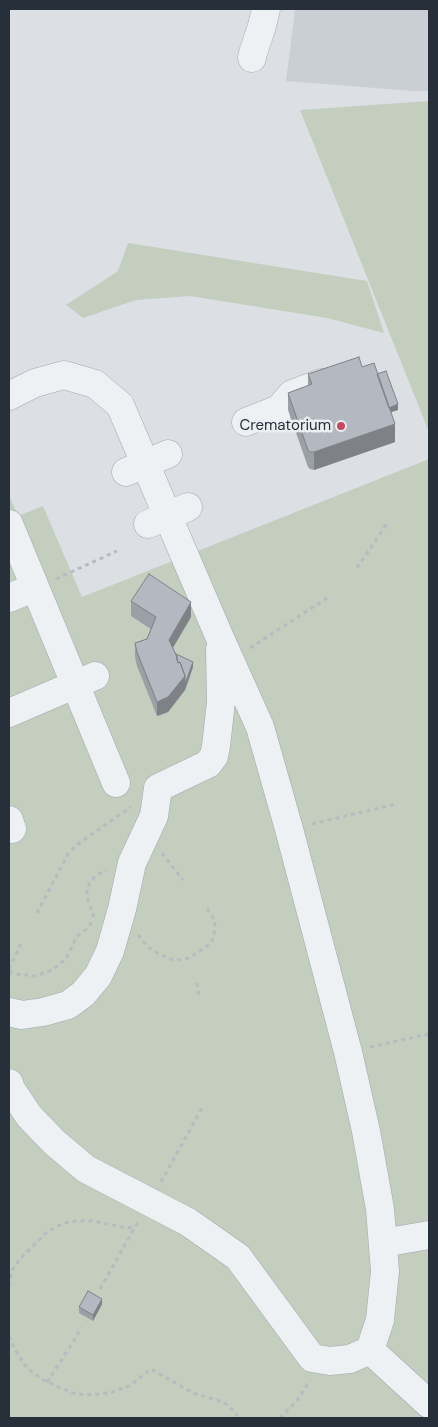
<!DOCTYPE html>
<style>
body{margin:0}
#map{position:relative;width:438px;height:1427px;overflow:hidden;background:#dce0e5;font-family:"DM Sans",sans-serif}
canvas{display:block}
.frame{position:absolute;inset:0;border:10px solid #272f3a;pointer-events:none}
</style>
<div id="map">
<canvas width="438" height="1427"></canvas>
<div class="frame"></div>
</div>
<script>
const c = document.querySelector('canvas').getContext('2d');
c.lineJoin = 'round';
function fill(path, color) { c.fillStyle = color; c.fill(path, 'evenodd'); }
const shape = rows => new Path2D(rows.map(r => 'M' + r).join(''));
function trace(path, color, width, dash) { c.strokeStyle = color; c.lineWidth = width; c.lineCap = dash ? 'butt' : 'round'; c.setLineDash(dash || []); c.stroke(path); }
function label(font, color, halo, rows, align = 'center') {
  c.font = font + ' "DM Sans",sans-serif'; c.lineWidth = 5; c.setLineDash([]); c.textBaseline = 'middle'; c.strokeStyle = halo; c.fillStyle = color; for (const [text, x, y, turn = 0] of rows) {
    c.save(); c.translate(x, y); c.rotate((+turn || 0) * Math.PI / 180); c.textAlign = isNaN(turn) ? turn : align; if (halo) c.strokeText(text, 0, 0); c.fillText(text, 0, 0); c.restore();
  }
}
fill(shape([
 [295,9,429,9,429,91,413,91,286,81]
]), '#cacfd6');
fill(shape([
 [429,101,429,432,300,110],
 [128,243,367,281,384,333,327,318,190,296,136,300,83,318,66,305,118,271],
 [429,459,429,1418,9,1418,9,495,18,516,43,506,82,597]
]), '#c3cebe');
const minor = shape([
 [252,58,253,53,262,26,266,9],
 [9,396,35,383,64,375,95,384,120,405,220,638,260,727,289,829,348,1052,366,1131,380,1209,385,1271,380,1320,370,1350,350,1359,330,1361,312,1358,238,1257,188,1222,86,1169,54,1142,29,1116,11,1089,9,1083],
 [246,422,279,409,292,394,321,383],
 [126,472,168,454],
 [9,524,116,783],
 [148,524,188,507],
 [9,598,35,587],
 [9,713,95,676],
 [9,820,12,829],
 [9,1012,22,1015,43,1012,68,1005,83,994,98,976,110,951,122,909,132,863,154,816,158,788,208,764,214,756,216,746,221,702,220,650],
 [383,1243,429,1235],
 [370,1350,429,1404]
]);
trace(minor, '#a2a7ae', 29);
trace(shape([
 [357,568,388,522],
 [56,579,117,551],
 [250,648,327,598],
 [312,824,396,804],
 [162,853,183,880],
 [37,913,68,854,75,846,131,807],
 [94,917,87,897,87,890,90,882,97,875,106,870],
 [138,935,148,947,159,954,170,959,182,960,191,957,210,944,214,937,215,921,206,907],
 [9,969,21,944],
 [9,971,16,974,35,976,52,970,66,959,77,936,87,929,92,922],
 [197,983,199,999],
 [370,1047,429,1034],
 [161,1182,202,1108],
 [9,1286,12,1270,20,1259,47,1232,64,1223,77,1221,93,1221,126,1228,135,1227,138,1222],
 [100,1289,135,1227],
 [9,1336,15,1350,27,1368,43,1380,72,1393,86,1395,110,1393,129,1386,151,1369,193,1393,223,1402,229,1406,239,1418],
 [47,1382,75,1339,81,1327],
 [280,1418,297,1401,310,1380]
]), '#b6bbc0', 3, [4, 4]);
trace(minor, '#eef1f4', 28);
fill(shape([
 [362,367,377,374,398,410,391,412,395,442,314,470,310,469,308,467,288,410,288,393,308,386,308,374],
 [131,601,191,617,173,648,176,654,193,667,185,690,168,712,157,716,137,666,135,657,135,643,147,639,151,629,131,616],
 [102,1304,93,1321,79,1313,79,1307]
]), '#9b9fa6');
fill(shape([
 [398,404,398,410,385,414,385,409],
 [395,424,395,442,314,470,314,452],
 [191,602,191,617,169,654,169,640],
 [193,662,193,667,185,690,168,712,157,716,157,702],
 [102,1299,102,1304,93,1321,93,1315]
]), '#7e8287');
const building = shape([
 [359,357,362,367,374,363,395,424,314,452,310,452,308,450,288,393,312,384,308,374,359,357],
 [386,371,398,404,389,408,377,374,386,371],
 [149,574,191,602,169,640,177,657,176,657,178,663,180,662,185,676,168,697,157,702,137,652,135,643,147,639,156,617,131,601,149,574],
 [176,654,193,662,185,684,185,676,180,662,178,663,177,657,176,654],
 [88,1291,102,1299,93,1315,79,1307,88,1291]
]);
fill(building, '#b4b9c1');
trace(building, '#7e8287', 1);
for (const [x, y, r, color] of [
 [341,426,5,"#c24960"]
]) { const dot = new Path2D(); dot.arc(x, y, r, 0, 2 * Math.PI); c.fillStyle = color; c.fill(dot); trace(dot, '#ebeff3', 2); }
label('15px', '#272f3a', '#ebeff3', [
 ["Crematorium",331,426]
], 'right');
</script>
